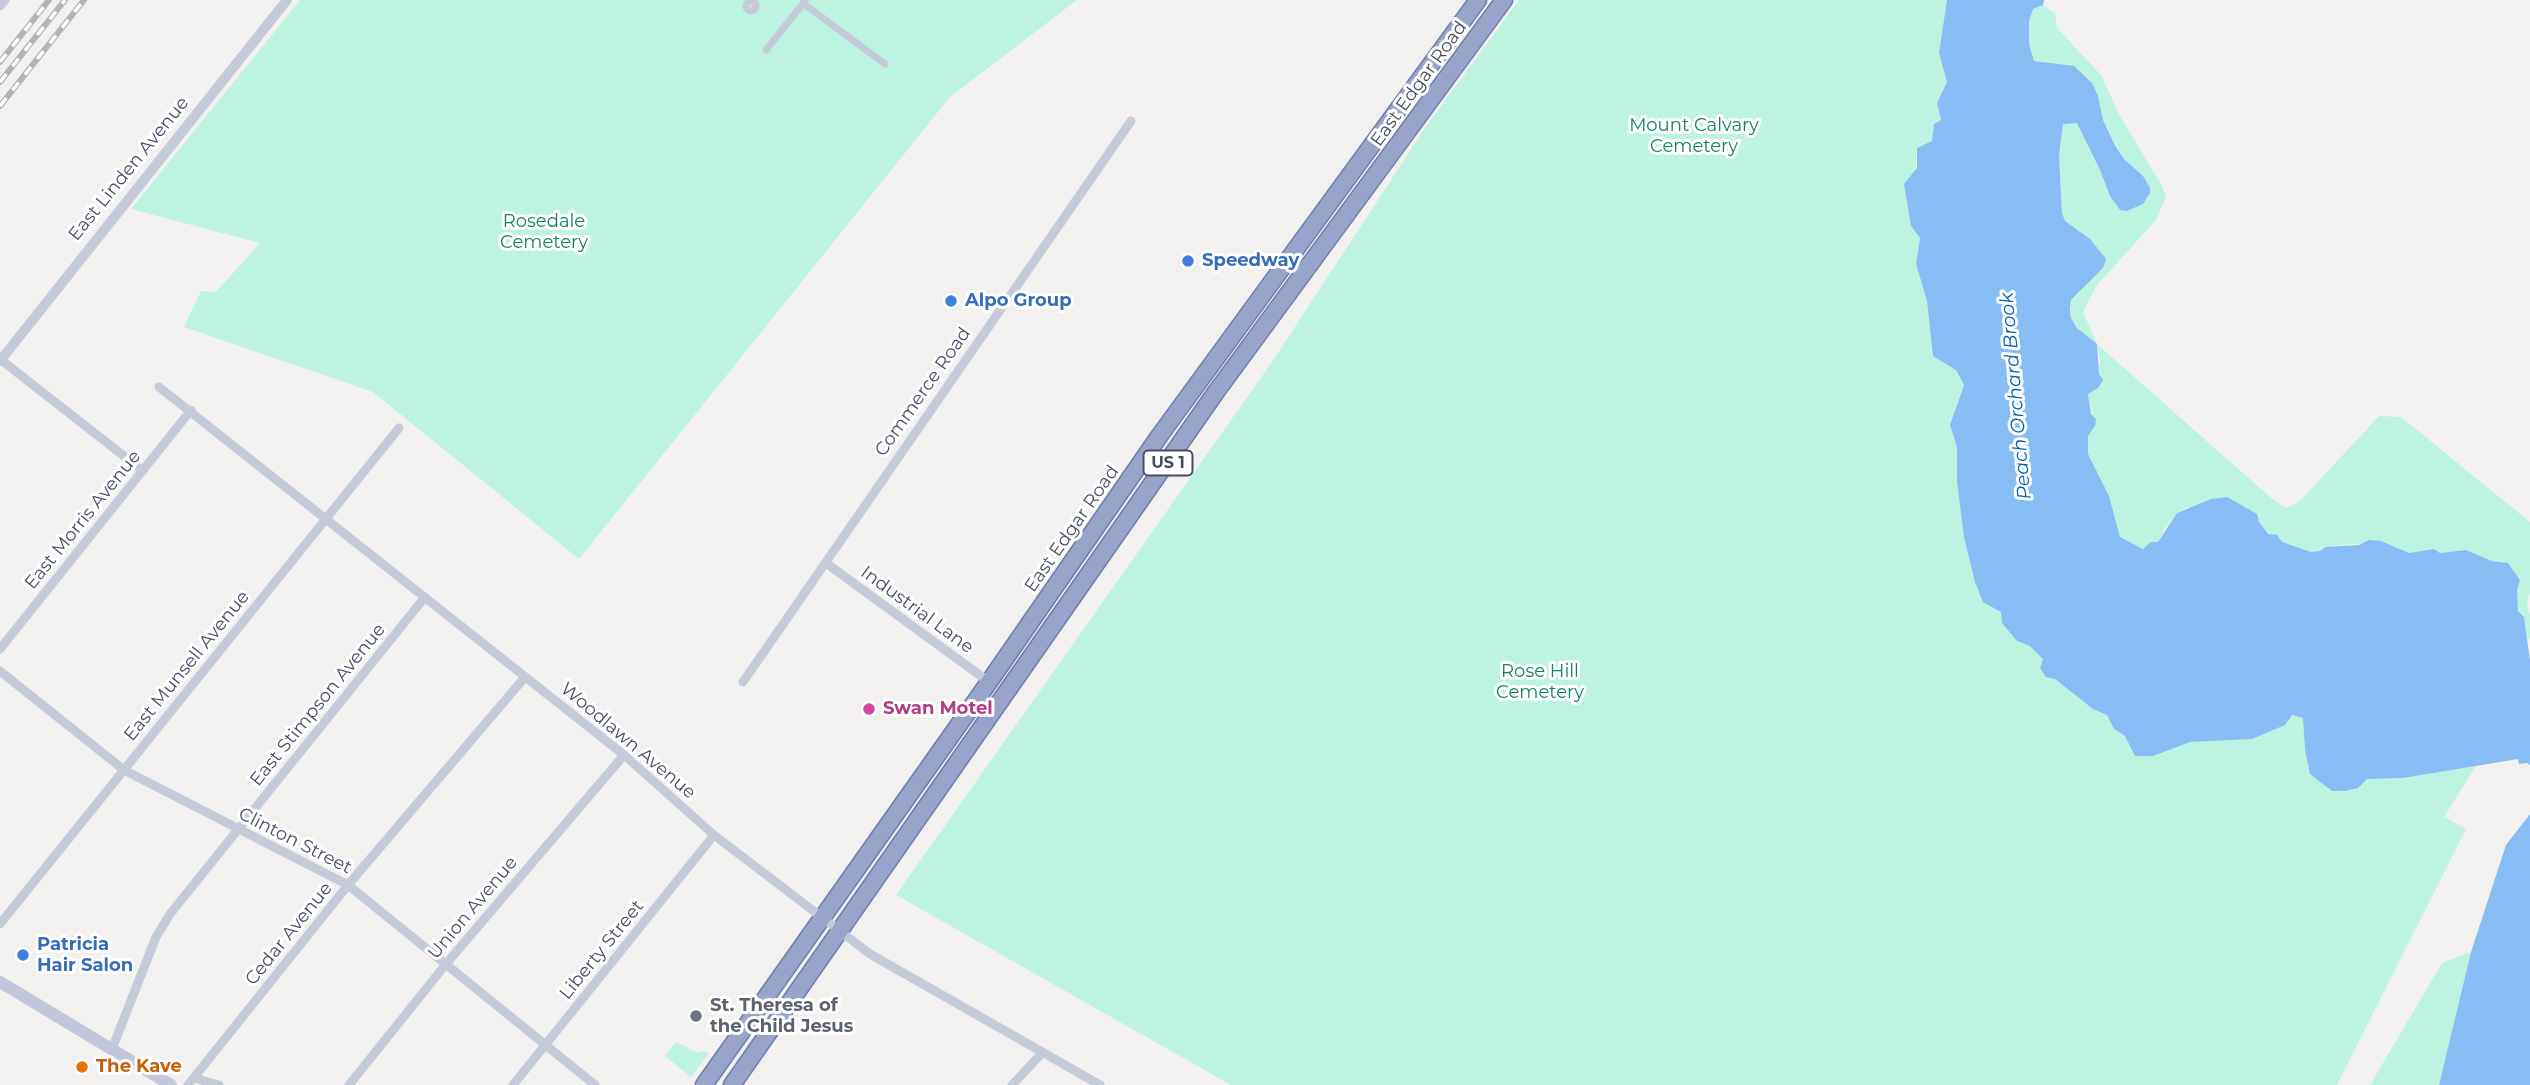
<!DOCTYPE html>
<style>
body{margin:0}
canvas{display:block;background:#f3f1f0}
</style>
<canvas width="2530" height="1085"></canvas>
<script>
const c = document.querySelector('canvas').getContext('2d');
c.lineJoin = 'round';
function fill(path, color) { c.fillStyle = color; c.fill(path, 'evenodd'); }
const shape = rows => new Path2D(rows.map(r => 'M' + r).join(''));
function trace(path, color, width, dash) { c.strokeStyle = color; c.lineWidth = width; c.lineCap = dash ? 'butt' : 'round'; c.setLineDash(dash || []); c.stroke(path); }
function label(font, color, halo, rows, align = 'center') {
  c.font = font + ' Montserrat,sans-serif'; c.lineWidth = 6; c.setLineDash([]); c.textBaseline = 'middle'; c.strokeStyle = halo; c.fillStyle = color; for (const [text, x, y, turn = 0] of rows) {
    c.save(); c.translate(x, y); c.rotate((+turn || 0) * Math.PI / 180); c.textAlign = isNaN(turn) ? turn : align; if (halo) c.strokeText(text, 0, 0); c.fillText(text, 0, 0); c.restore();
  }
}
fill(shape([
 [300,0,1077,0,950,97,579,559,373,392,184,327,201,291,216,292,260,243,131,209],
 [1519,0,1947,0,1939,53,1947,82,1937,103,1941,120,1934,124,1932,141,1917,148,1911,226,1920,238,1916,264,1927,301,1933,355,1956,370,1964,385,1950,425,1957,447,1957,482,1964,537,2017,641,2030,646,2043,659,2055,679,2093,709,2107,715,2114,729,2153,756,2190,742,2252,739,2292,715,2303,718,2305,750,2366,779,2403,778,2476,766,2444,817,2466,829,2337,1085,1231,1085,896,895,1272,362,1427,125],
 [2043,5,2055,13,2057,28,2101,75,2120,116,2162,186,2166,197,2156,220,2097,285,2083,312,2097,344,2270,497,2286,508,2299,502,2379,416,2401,417,2530,522,2530,592,2527,603,2530,616,2530,638,2527,641,2524,617,2518,611,2517,590,2520,580,2508,563,2492,561,2466,550,2440,553,2434,549,2409,553,2381,541,2326,547,2320,551,2311,552,2281,542,2268,534,2259,522,2187,507,2177,513,2165,528,2158,542,2143,549,2120,537,2109,496,2088,454,2088,436,2095,426,2088,393,2098,388,2100,360,2097,344,2081,332,2071,318,2071,301,2083,288,2082,232,2070,226,2065,221,2062,213,2059,155,2063,124,2077,122,2100,170,2110,196,2120,210,2133,209,2143,176,2124,159,2103,120,2046,62,2034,61,2029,44,2029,21,2033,9],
 [2471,952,2439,1085,2370,1085,2442,963],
 [676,1042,698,1053,705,1051,709,1053,691,1077,665,1056]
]), '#bcf3e1');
fill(shape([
 [1947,0,2044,0,2043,5,2033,9,2029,21,2029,44,2034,61,2074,66,2092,83,2098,96,2103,120,2116,147,2124,159,2143,176,2150,188,2150,193,2143,204,2127,211,2120,210,2110,196,2100,170,2077,123,2063,124,2059,155,2062,213,2065,221,2090,239,2106,259,2103,268,2071,300,2070,309,2071,318,2077,328,2097,344,2099,374,2103,380,2098,388,2088,394,2091,414,2096,419,2095,426,2088,436,2088,454,2109,496,2120,537,2143,549,2151,542,2158,542,2177,513,2211,499,2227,497,2257,514,2259,522,2268,534,2277,535,2282,542,2311,552,2320,551,2326,547,2359,545,2369,540,2381,541,2409,553,2434,549,2440,553,2466,550,2492,561,2508,563,2520,580,2517,590,2518,611,2524,617,2530,661,2530,765,2527,763,2519,764,2518,759,2403,778,2367,779,2358,788,2345,791,2332,791,2310,774,2305,750,2303,718,2292,715,2285,725,2252,739,2190,742,2153,756,2135,756,2125,736,2114,729,2107,715,2093,709,2055,679,2046,677,2040,668,2043,659,2030,646,2017,641,2002,623,2001,612,1983,602,1975,582,1964,537,1957,482,1957,447,1950,425,1964,385,1956,370,1933,356,1927,301,1916,264,1920,238,1911,226,1904,184,1917,168,1917,148,1932,141,1934,124,1941,120,1937,103,1947,82,1939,53],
 [2530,814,2530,1085,2439,1085,2471,952,2506,845]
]), '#86bdf4');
const trunk = shape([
 [704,1085,989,682,1160,435,1478,0],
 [732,1085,1216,392,1504,0]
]);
trace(trunk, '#6f7caf', 19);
trace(shape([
 '746 6a5 5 0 1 1 10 0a5 5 0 1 1-10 0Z',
 [804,4,885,64],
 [766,50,805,1]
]), '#c6cbd9', 7);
trace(shape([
 [0,6,5,0],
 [0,359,143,471],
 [159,387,624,755,714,835,870,954,1100,1085],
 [826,563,989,682],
 [0,649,191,410],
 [0,671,124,770,348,885,595,1085],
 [743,682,1131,121],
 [0,924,399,428],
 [112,1049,156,937,170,914,425,597],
 [194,1078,219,1085],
 [188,1085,348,885,525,677],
 [349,1085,446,964,624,755],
 [513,1085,714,835],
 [1012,1085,1043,1052]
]), '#c6cbd9', 9);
trace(shape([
 [0,361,287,0]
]), '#c6cbd9', 10);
trace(shape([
 [0,982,171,1085]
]), '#c2c7db', 12);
trace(trunk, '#99a4ca', 16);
const rail = shape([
 [0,62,49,0],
 [0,82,65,0],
 [0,106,84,0]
]);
trace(rail, '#b2b3bb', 6);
trace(rail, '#fff', 3.5, [10]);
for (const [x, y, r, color] of [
 [1188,261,7,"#3f7fe0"],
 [951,301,7,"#3f7fe0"],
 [869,709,7,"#d1479c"],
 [23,955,7,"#3f7fe0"],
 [696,1016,7,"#6b7280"],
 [82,1067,7,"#e8710a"]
]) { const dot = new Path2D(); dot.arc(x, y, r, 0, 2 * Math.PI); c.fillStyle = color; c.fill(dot); trace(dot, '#fff', 2.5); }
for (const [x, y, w] of [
 [1168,463,49]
]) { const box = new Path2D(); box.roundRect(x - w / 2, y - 12.5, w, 25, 5); c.fillStyle = '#fff'; c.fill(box); trace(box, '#474d60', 2); }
label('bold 16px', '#474d60', null, [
 ["US 1",1168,463]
]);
label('18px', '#474d60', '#fff', [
 ["East Edgar Road",1419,84,-54],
 ["East Linden Avenue",129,169,-51],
 ["Commerce Road",923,392,-55],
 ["East Morris Avenue",83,520,-51],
 ["East Edgar Road",1072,529,-55],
 ["Industrial Lane",917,610,36],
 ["East Munsell Avenue",187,666,-51],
 ["East Stimpson Avenue",318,705,-51],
 ["Woodlawn Avenue",628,741,40],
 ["Clinton Street",295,841,27],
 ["Union Avenue",473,908,-50],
 ["Cedar Avenue",289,934,-51],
 ["Liberty Street",602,950,-51]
]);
label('18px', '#10836a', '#fff', [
 ["Mount Calvary",1694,126],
 ["Cemetery",1694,147],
 ["Rosedale",544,222],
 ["Cemetery",544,243],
 ["Rose Hill",1540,672],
 ["Cemetery",1540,693]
]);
label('bold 18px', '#366cbe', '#fff', [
 ["Speedway",1202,261],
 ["Alpo Group",965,301],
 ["Patricia",37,945],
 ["Hair Salon",37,966]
], 'left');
label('bold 18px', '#b23c85', '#fff', [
 ["Swan Motel",883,709]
], 'left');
label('bold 18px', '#5b616d', '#fff', [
 ["St. Theresa of",710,1006],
 ["the Child Jesus",710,1027]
], 'left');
label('bold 18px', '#c56008', '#fff', [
 ["The Kave",96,1067]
], 'left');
label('italic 19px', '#005eb9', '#fff', [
 ["Peach Orchard Brook",2016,396,-95]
]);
</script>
